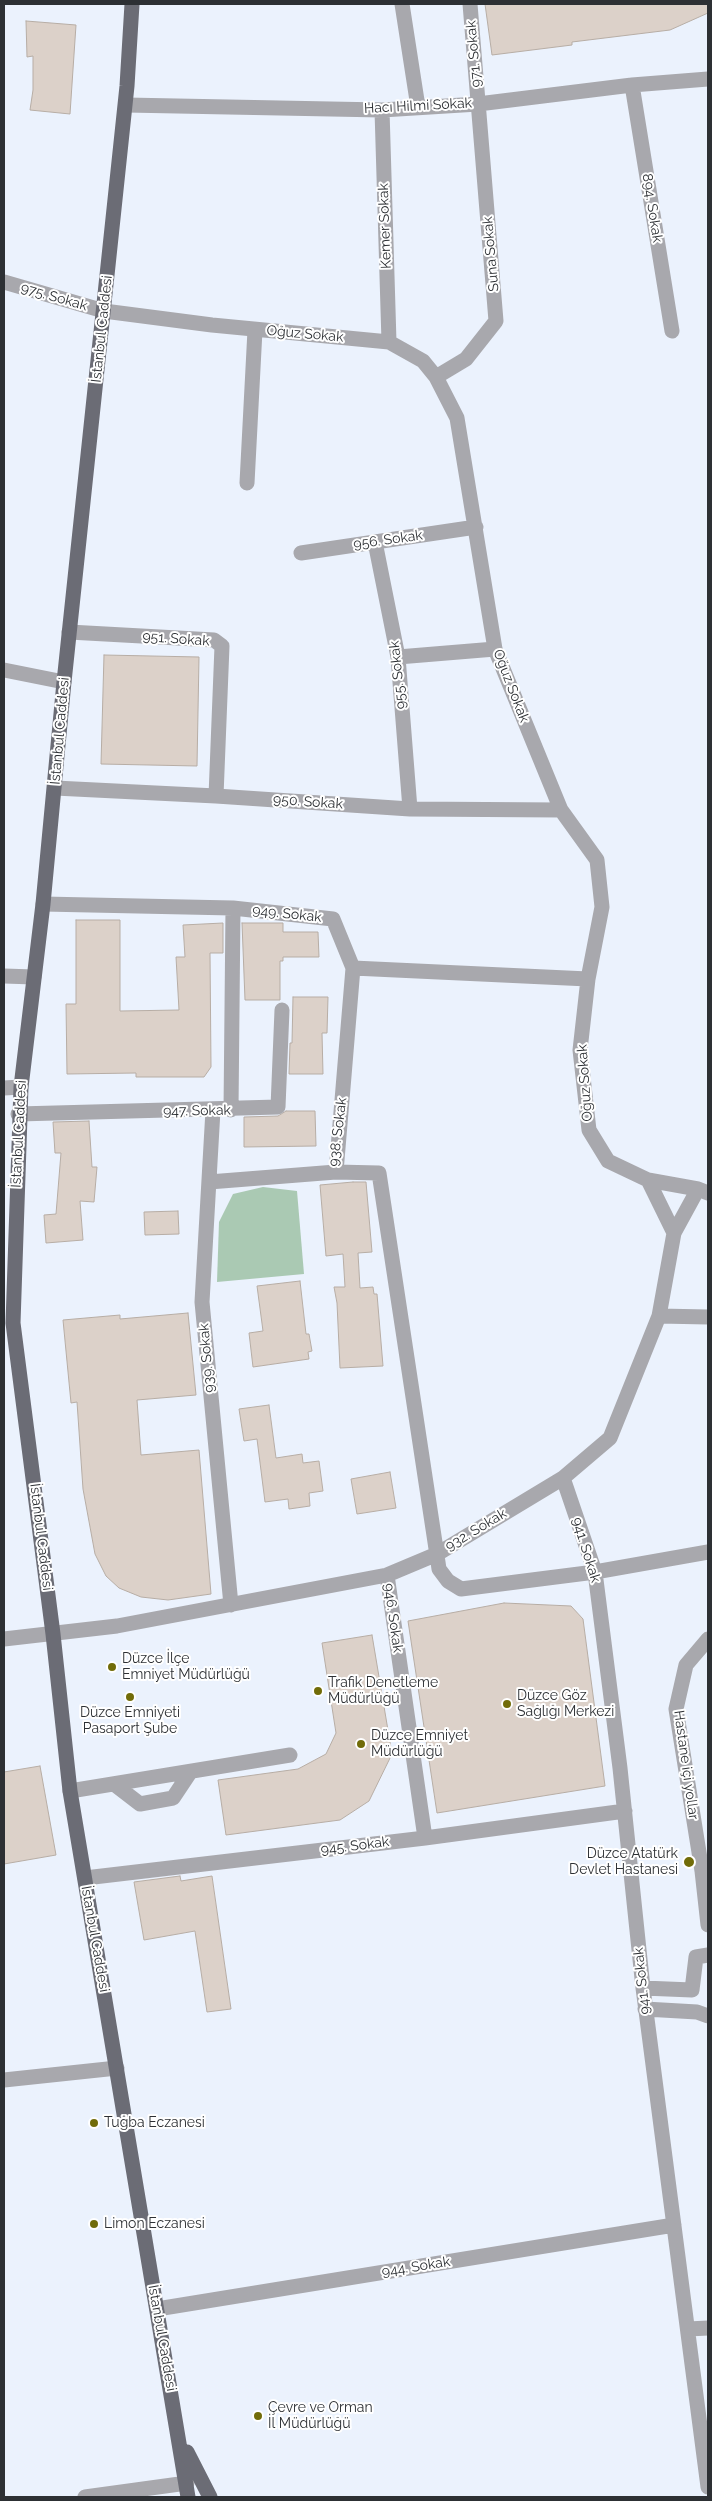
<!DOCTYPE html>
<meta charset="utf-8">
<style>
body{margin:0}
#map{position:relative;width:712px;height:2501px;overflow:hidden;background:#ebf2fd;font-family:Raleway,sans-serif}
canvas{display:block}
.frame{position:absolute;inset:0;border:5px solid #2d3034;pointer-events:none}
</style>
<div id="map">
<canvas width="712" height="2501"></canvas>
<div class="frame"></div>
</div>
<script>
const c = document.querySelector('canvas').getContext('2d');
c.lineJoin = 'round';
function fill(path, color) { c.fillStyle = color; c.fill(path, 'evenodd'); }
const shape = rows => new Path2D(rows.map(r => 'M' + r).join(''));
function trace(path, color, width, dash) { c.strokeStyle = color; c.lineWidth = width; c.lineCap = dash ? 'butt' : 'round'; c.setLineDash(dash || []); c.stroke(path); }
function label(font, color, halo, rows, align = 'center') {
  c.font = font + ' Raleway,sans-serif'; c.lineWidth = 4; c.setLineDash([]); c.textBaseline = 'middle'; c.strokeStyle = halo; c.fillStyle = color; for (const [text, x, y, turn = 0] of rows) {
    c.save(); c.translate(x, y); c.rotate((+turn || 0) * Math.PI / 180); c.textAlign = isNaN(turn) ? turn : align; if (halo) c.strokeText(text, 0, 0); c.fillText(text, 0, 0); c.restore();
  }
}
fill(shape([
 [263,1187,297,1191,304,1274,217,1282,219,1222,233,1194]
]), '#aac9b3');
const building = shape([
 [485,4,708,4,708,13,670,30,572,42,572,45,492,55,485,4],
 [26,21,76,25,70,114,30,110,33,90,33,56,27,57,26,21],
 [104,655,199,657,197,766,101,764,104,655],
 [76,920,120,920,120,1011,179,1010,176,957,185,957,183,925,223,923,223,953,210,953,211,1067,204,1077,136,1077,136,1073,67,1074,66,1004,76,1004,76,920],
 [242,923,283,923,283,932,318,932,319,957,283,957,283,961,280,961,280,1000,245,1000,242,923],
 [293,997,328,997,327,1033,322,1033,323,1074,289,1074,290,1043,292,1043,293,997],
 [286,1111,315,1111,316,1146,244,1147,244,1117,278,1116,286,1111],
 [89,1121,92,1167,97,1167,94,1202,80,1201,83,1240,46,1243,44,1215,56,1214,61,1153,55,1153,53,1122,89,1121],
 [353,1182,366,1182,372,1252,358,1253,360,1288,373,1287,374,1294,377,1294,383,1366,340,1368,337,1303,334,1287,345,1287,343,1254,326,1256,320,1185,353,1182],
 [178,1211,179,1234,145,1235,144,1212,178,1211],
 [300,1281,306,1334,309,1334,312,1351,308,1352,309,1359,253,1367,249,1333,263,1331,257,1286,300,1281],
 [188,1313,196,1395,137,1400,141,1455,199,1450,211,1594,168,1600,141,1597,119,1588,106,1576,95,1554,83,1489,77,1402,71,1403,63,1320,120,1315,120,1319,188,1313],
 [269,1405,276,1458,302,1454,303,1463,319,1461,323,1491,309,1493,310,1506,289,1509,288,1499,265,1502,257,1439,244,1441,239,1409,269,1405],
 [390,1472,396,1508,357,1514,351,1479,390,1472],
 [504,1603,571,1606,583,1619,605,1786,437,1813,408,1621,504,1603],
 [372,1635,392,1754,369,1801,340,1820,226,1835,218,1780,298,1769,326,1754,336,1733,322,1643,372,1635],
 [40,1766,56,1855,4,1864,4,1772,40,1766],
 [180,1876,181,1881,212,1876,231,2009,207,2012,195,1931,144,1940,134,1882,180,1876]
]);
fill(building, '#dcd1c9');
trace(building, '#b7ada5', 1);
trace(shape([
 [402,4,418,107],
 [632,85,672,331],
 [126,105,382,110,478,104,632,85,708,79],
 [382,110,389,342],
 [4,282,104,311,212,325,389,342,423,361,436,377,457,418,495,649,561,810,597,860,602,907,588,979,580,1050,589,1130,608,1161,648,1180,674,1233],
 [436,377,466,359,496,321,470,4],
 [247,483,255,330],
 [375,542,398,657,410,809],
 [301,553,476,527],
 [69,632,214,640,222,646,216,796],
 [398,657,495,649],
 [4,670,64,682],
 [55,788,216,796,410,809,561,810],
 [43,904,233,908,333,919,353,968,588,979],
 [4,976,34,977],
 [4,1088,21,1087],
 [213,1110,202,1302,231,1605],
 [231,1110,233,908],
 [18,1114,278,1107,282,1010],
 [336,1172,379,1173,438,1562,439,1569,448,1581,461,1589,595,1572,708,1552],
 [648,1180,698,1189],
 [209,1182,336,1172,353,968],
 [659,1316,708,1317],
 [563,1478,595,1572,620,1768,643,1988,708,2487],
 [387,1575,425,1838],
 [4,1639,117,1626,387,1575,437,1554,563,1478,610,1438,659,1316,674,1233,698,1189,708,1193],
 [114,1784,140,1804,173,1798,191,1771],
 [70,1791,290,1755],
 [708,1864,702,1871,708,1925],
 [702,1871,676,1709,686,1665,708,1639],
 [85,1878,425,1838,625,1811],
 [643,1988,692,1990,696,1957,708,1955],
 [645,2009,697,2012,708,2016],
 [4,2080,117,2068],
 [157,2309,674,2225],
 [688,2329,708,2328],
 [85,2497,187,2483]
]), '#a8a8ad', 15);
trace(shape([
 [132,4,127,86,64,682,43,904,21,1087,13,1323,53,1634,70,1791,188,2497],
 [187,2452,210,2497]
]), '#6b6c75', 15);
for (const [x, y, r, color] of [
 [112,1667,5,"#716c09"],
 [318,1691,5,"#716c09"],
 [130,1697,5,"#716c09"],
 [507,1704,5,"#716c09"],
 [361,1744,5,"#716c09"],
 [689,1862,6,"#716c09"],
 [94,2123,5,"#716c09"],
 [94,2224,5,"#716c09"],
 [258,2416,5,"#716c09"]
]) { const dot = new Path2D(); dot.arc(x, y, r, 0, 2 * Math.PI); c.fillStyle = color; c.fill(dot); trace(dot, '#fff', 2); }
label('14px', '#2d3034', '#fff', [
 ["971. Sokak",474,54,-95],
 ["Hacı Hilmi Sokak",418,106,-3],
 ["894. Sokak",652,208,81],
 ["Kemer Sokak",385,226,-92],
 ["Suna Sokak",491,254,-95],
 ["975. Sokak",54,297,16],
 ["İstanbul Caddesi",102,329,-84],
 ["Oğuz Sokak",305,334,5],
 ["956. Sokak",388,540,-8],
 ["951. Sokak",176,639,4],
 ["955. Sokak",398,675,-96],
 ["Oğuz Sokak",511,686,69],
 ["İstanbul Caddesi",60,731,-85],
 ["950. Sokak",308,802,4],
 ["949. Sokak",287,914,6],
 ["Oğuz Sokak",585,1083,-94],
 ["947. Sokak",197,1111,-1],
 ["938. Sokak",338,1132,-83],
 ["İstanbul Caddesi",19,1134,-87],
 ["939. Sokak",207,1358,-95],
 ["932. Sokak",476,1530,-31],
 ["İstanbul Caddesi",41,1537,83],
 ["941. Sokak",586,1550,73],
 ["946. Sokak",393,1618,82],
 ["Hastane içi yollar",686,1765,82],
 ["945. Sokak",355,1846,-7],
 ["İstanbul Caddesi",95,1939,80],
 ["941. Sokak",642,1981,-96],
 ["944. Sokak",416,2267,-9],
 ["İstanbul Caddesi",162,2338,80]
]);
label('14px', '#2d3034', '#fff', [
 ["Düzce İlçe",122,1659],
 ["Emniyet Müdürlüğü",122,1675],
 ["Trafik Denetleme",328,1683],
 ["Müdürlüğü",328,1699],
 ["Düzce Göz",517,1696],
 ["Sağlığı Merkezi",517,1712],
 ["Düzce Emniyeti",130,1713,"center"],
 ["Pasaport Şube",130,1729,"center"],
 ["Düzce Emniyet",371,1736],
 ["Müdürlüğü",371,1752],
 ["Düzce Atatürk",678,1854,"right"],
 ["Devlet Hastanesi",678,1870,"right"],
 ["Tuğba Eczanesi",104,2123],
 ["Limon Eczanesi",104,2224],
 ["Çevre ve Orman",268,2408],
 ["İl Müdürlüğü",268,2424]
], 'left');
</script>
